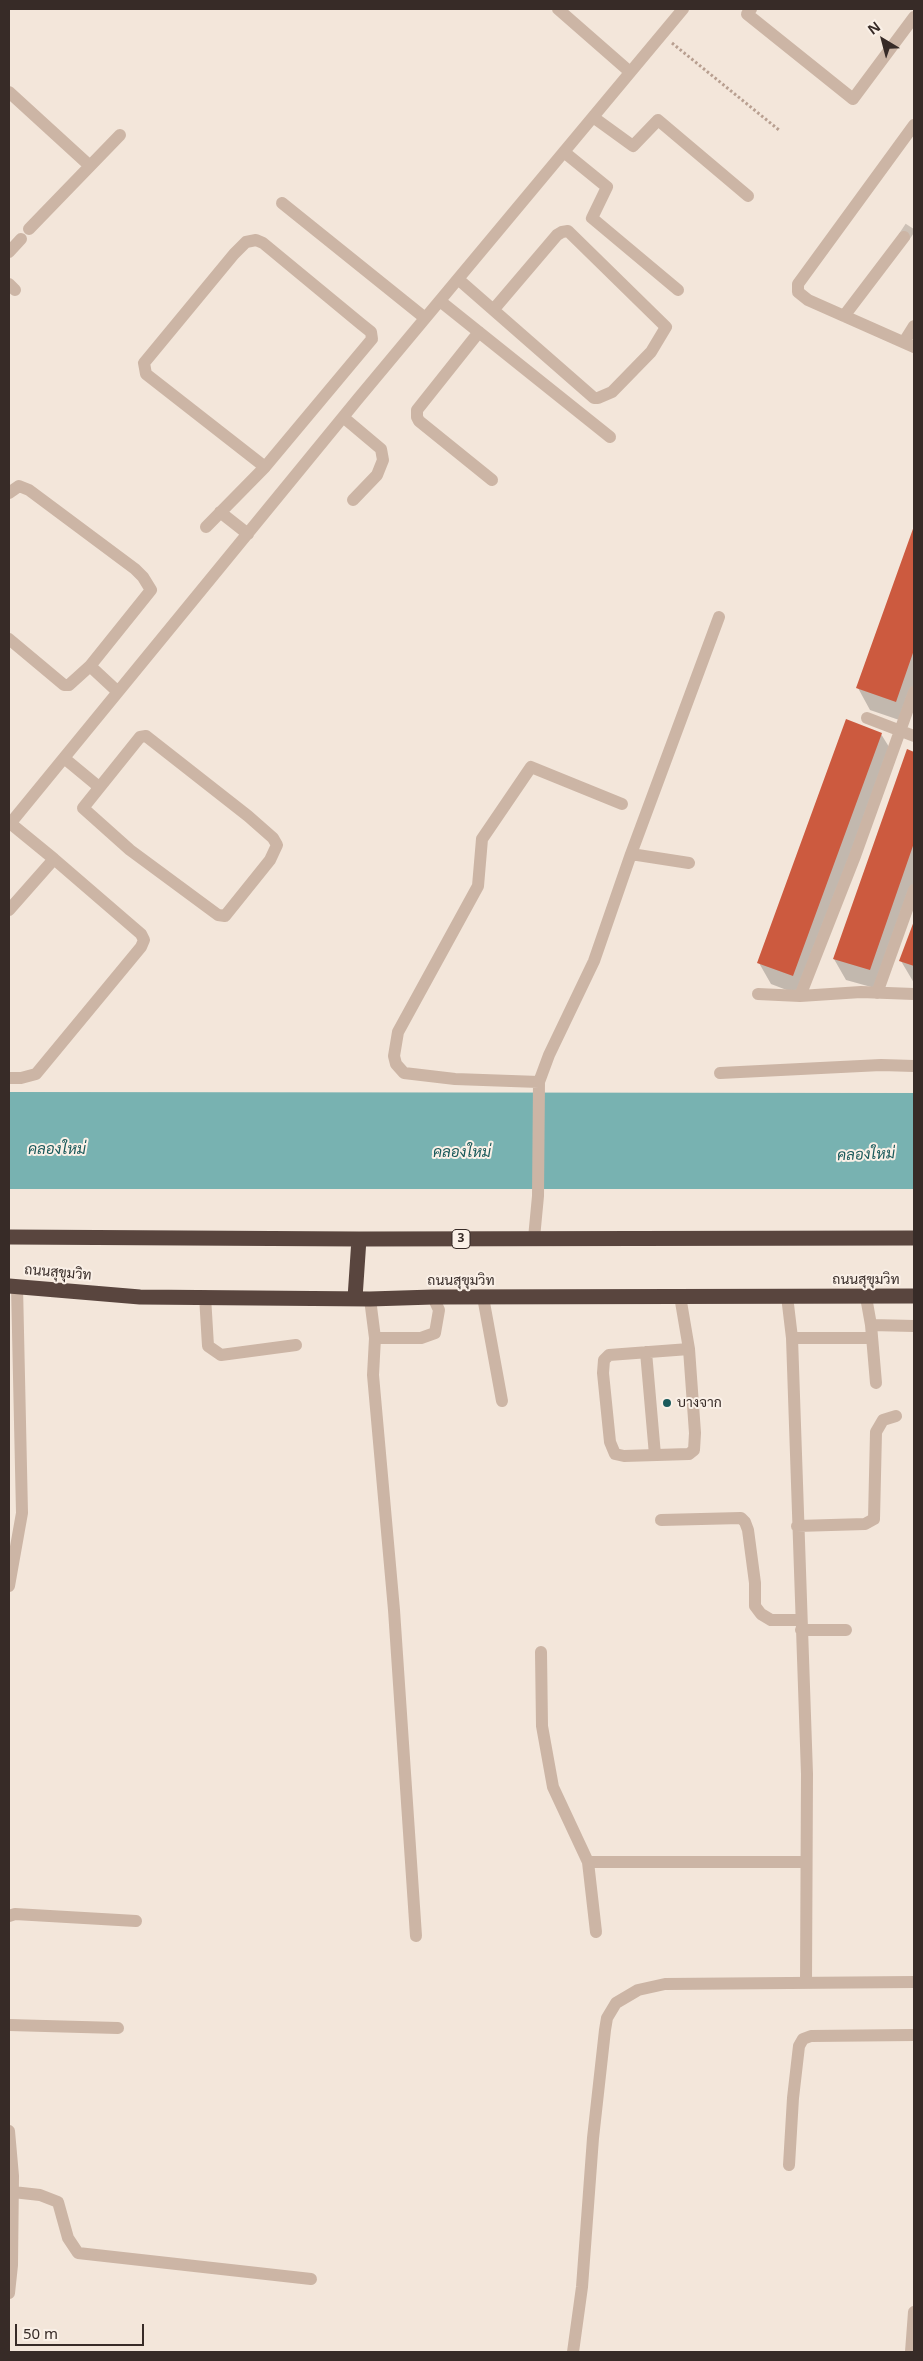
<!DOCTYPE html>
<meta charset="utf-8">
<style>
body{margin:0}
#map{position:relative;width:923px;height:2361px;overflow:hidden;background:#f3e6da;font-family:"Noto Sans",sans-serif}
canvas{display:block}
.frame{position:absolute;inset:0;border:10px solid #372b27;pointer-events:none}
.north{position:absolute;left:858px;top:15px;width:50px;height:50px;-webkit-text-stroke:4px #faf0e7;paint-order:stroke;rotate:323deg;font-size:14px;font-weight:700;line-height:20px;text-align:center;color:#372b27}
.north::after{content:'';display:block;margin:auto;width:18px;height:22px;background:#372b27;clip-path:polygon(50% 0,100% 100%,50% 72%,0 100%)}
.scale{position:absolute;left:15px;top:2324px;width:129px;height:22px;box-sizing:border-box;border:2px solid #372b27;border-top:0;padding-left:6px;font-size:15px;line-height:18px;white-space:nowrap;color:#372b27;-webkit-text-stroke:4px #faf0e7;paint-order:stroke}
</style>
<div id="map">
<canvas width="923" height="2361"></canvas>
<div class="frame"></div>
<div class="north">N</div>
<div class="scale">50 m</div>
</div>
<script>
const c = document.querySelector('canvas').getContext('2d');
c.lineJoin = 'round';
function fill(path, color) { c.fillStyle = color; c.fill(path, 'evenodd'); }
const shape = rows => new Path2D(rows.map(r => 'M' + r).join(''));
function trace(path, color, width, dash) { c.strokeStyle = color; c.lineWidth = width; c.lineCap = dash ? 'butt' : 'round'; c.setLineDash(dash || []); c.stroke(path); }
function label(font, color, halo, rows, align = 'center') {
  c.font = font + ' "Noto Sans",Sarabun,sans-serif'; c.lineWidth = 4; c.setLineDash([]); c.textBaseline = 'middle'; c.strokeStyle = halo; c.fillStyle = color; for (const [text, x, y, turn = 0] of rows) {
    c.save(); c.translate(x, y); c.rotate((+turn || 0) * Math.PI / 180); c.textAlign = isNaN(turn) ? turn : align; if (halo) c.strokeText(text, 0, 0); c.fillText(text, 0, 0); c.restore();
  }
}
fill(shape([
 [9,1092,914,1093,914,1189,9,1189]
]), '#78b2b1');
fill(shape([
 [914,529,914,704,908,723,870,710,858,688],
 [881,734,894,755,805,997,771,984,759,963],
 [908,750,914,754,914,898,882,990,846,980,834,959],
 [914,924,914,983,901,961]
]), '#0003');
fill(shape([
 [914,526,914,650,896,702,856,688],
 [846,719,882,733,793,976,757,963],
 [907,749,914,752,914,843,870,970,833,959],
 [914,921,914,966,899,961]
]), '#cc5a3f');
trace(shape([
 [904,237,914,222]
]), '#cdc1b6', 12, [12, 6]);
trace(shape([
 [672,43,779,130]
]), '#b89f90', 3, [2.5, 2.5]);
trace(shape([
 [558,9,630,72],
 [751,9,747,14,853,99,914,17],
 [9,92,90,166],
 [593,117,633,146,658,120,748,196],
 [914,125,798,284,798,292,808,300,914,347],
 [564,152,607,187,592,218,678,290],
 [282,203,425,318],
 [29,229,120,135],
 [9,252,21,239],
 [458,279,594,398,598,398,612,392,651,352,666,327,568,231,562,232,557,235,494,309],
 [9,284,15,290],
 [440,301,610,437],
 [844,316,904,237],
 [479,332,417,410,417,417,419,421,492,480],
 [904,342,914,326],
 [343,417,381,449,383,460,377,475,353,500],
 [9,493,19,486,29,490,135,569,143,577,151,590,90,666,69,685,64,685,9,639],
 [220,512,248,534],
 [206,527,265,467,372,339,371,332,361,324,263,243,256,240,246,242,234,254,144,363,146,374,265,467],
 [90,666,118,692],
 [867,718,914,736],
 [146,736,248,816,273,838,277,845,270,860,225,916,218,915,130,850,83,808,140,737,146,736],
 [64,758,99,787],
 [9,825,357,400,683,9],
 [631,854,689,863],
 [9,910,54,859,10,823],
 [877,993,914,890],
 [758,994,800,996,861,992,914,994],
 [800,996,855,856,914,692],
 [720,1073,881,1065,914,1066],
 [9,1078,21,1078,36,1074,141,947,144,940,141,934,54,859],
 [539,1082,455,1079,404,1073,396,1064,394,1056,398,1032,478,886,482,839,531,767,622,804],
 [534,1238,538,1196,539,1082,549,1055,594,961,631,854,719,617],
 [205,1296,208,1346,221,1355,296,1345],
 [680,1296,689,1349,695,1433,694,1450,689,1454,624,1456,615,1454,610,1442,603,1373,604,1360,609,1355,689,1349],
 [787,1296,792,1338,807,1774,806,1983],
 [483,1297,502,1401],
 [866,1297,871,1325,876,1383],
 [370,1299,375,1338,373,1375,394,1610,416,1936],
 [871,1325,914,1326],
 [375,1338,421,1338,435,1333,439,1310,433,1297],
 [792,1338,872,1338],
 [646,1352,655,1455],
 [661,1520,741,1518,745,1522,748,1530,755,1583,755,1606,761,1614,771,1620,801,1620],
 [797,1526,865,1524,874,1519,876,1432,883,1420,896,1416],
 [9,1586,22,1513,17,1286],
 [801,1630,846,1630],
 [541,1652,542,1726,553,1787,588,1862],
 [9,1916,15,1914,136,1921],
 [596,1932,588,1862,806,1862],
 [9,2025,118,2028],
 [9,2131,13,2176,12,2265,9,2293],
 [789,2165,793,2098,799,2046,803,2039,811,2036,914,2035],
 [13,2192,40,2195,58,2202,68,2238,78,2253,311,2279],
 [573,2352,582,2287,593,2138,605,2030,607,2018,616,2003,638,1990,665,1984,914,1982],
 [911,2352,914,2312]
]), '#ccb5a5', 12);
trace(shape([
 [9,1237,359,1239,914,1238],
 [9,1286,140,1297,370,1299,433,1297,914,1296],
 [355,1298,359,1239]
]), '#59453e', 15);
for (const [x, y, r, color] of [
 [667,1403,5,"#1a5a5b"]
]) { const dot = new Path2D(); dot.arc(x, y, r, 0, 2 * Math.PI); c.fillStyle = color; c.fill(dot); trace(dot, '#faf0e7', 2); }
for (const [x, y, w] of [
 [461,1239,18]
]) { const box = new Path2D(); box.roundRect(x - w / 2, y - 9.5, w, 19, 4); c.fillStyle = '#faf0e7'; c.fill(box); trace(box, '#372b27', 1); }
label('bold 12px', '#372b27', null, [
 ["3",461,1239]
]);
label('14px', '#372b27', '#faf0e7', [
 ["ถนนสุขุมวิท",58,1273,5],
 ["ถนนสุขุมวิท",866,1280],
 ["ถนนสุขุมวิท",461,1281]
]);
label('14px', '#372b27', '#faf0e7', [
 ["บางจาก",677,1403]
], 'left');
label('italic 15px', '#1a5a5b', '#faf0e7', [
 ["คลองใหม่",57,1150],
 ["คลองใหม่",462,1153],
 ["คลองใหม่",866,1155,-2]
]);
</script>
